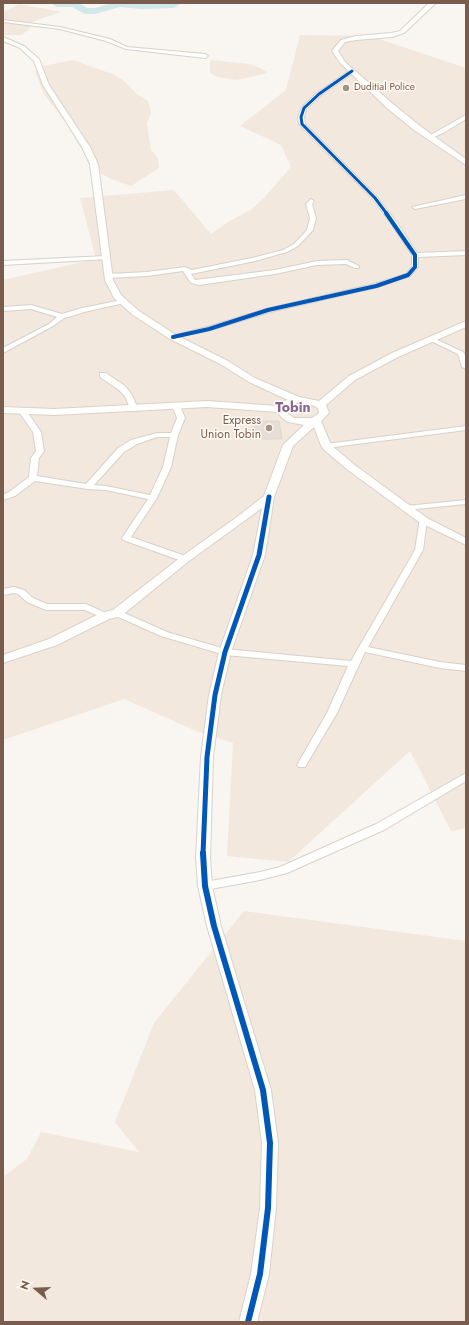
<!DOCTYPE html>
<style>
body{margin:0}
#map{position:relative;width:469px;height:1325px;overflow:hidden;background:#f9f5f0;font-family:Jost,sans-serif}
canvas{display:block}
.frame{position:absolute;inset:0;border:4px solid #7a5c4d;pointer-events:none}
.north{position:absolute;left:16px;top:1269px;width:40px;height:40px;-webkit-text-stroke:3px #fffaf3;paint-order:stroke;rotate:289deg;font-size:11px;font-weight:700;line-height:16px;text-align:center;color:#7a5c4d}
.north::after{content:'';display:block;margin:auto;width:14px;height:18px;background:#7a5c4d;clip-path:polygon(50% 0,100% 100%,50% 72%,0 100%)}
</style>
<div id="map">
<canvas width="469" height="1325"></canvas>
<div class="frame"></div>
<div class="north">N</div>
</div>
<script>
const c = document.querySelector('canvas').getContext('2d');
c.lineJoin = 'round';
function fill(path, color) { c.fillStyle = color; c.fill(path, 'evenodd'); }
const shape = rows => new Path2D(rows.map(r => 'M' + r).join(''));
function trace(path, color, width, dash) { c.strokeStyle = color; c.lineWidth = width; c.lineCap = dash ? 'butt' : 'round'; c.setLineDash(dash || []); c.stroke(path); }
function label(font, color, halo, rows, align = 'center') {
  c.font = font + ' Jost,sans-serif'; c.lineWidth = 3; c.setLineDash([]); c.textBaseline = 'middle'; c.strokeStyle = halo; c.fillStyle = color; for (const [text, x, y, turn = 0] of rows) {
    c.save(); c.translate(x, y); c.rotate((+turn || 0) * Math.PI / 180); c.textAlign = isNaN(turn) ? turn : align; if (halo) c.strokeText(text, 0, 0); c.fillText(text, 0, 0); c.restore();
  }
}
fill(shape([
 [19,4,61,12,26,24,31,26,30,28,22,35,3,35,3,12],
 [300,35,370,36,466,68,466,828,451,831,410,751,288,862,227,856,233,743,194,730,124,699,3,740,3,280,96,259,80,198,174,190,211,234,228,222,252,209,264,198,291,167,281,145,240,126,286,90],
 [73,60,115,75,124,81,137,94,148,101,151,113,147,123,151,150,158,158,159,168,131,186,111,179,94,170,66,123,44,94,35,71,43,66],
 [210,60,249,64,260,68,268,73,237,80,218,77,210,73],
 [244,911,466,941,466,1322,3,1322,3,1177,27,1159,41,1132,139,1152,115,1122,154,1023]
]), '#f2e8de');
fill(shape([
 [50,3,79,3,87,8,95,8,113,3,182,3,174,8,141,9,120,7,95,14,85,14,72,7,57,7,50,3]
]), '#d0e8ea');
const building = shape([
 [253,421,279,421,282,439,248,439,248,430,253,430,253,421]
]);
fill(building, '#e6ded7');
trace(building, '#e2d8d2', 1);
const street = shape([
 [3,20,60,27,110,39,127,47,205,54,208,56,205,58,126,49,106,41,60,29,3,22,3,20],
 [352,69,354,70,354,72,321,95,306,109,304,117,305,124,377,197,398,224,417,253,466,251,466,255,418,257,418,267,410,276,378,287,270,312,211,330,171,338,171,336,207,327,266,309,374,284,406,274,412,267,412,255,393,226,373,199,299,124,298,117,302,107,317,93,352,69],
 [466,115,466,119,445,132,432,138,427,137,466,115],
 [466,195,466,199,415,209,412,207,466,195],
 [311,199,314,201,312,204,316,218,313,230,298,246,287,252,255,261,191,274,195,280,275,270,317,261,347,260,359,266,359,268,355,268,346,264,317,265,275,274,199,285,191,283,183,271,147,276,108,278,105,276,108,274,147,272,185,267,192,270,252,258,283,250,294,244,307,230,310,218,306,204,311,199],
 [106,256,109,258,108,259,3,265,3,261,106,256],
 [122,300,124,301,124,303,84,312,72,316,64,318,53,326,3,353,3,348,49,324,57,317,31,309,3,311,3,307,31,305,62,314,82,308,122,300],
 [431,337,463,352,466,356,466,369,462,367,458,354,429,340,428,339,431,337],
 [100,373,106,373,125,386,132,395,138,409,137,411,131,411,125,396,119,390,100,377,100,373],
 [173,403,179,403,185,418,178,435,171,467,157,498,131,537,188,557,189,559,188,561,182,561,123,540,122,538,148,499,106,490,88,489,35,481,15,496,3,500,3,495,9,492,29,477,31,458,36,451,33,432,19,412,20,410,26,410,41,432,44,451,39,458,37,476,86,484,118,448,131,440,157,433,171,433,177,418,172,405,173,403],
 [157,437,170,437,163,467,150,495,106,486,94,485,124,452,137,444,157,437],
 [466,426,466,430,326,448,322,446,326,444,466,426],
 [466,500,466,504,406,510,402,508,406,506,466,500],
 [420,518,426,518,427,520,423,550,368,647,440,662,466,665,466,671,440,668,365,652,337,713,305,767,299,767,297,765,327,713,348,666,225,655,161,636,114,615,113,613,117,610,120,611,167,632,225,649,351,661,415,550,420,518],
 [14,587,24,590,33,598,47,604,86,604,108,614,109,616,105,619,85,610,46,610,27,602,18,594,14,593,3,595,3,589,14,587],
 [466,773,466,781,384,830,287,873,260,880,205,890,201,889,200,886,201,883,205,882,260,872,280,867,376,824,466,773]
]);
const secondary = shape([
 [429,3,436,3,404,33,392,37,356,40,345,42,338,51,345,62,393,104,420,126,466,159,466,165,414,130,387,108,341,64,332,51,341,40,356,36,391,33,400,31,429,3],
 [3,37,24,46,39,59,49,85,90,147,98,164,113,280,121,295,139,311,176,335,228,361,255,378,299,397,319,401,349,376,392,353,466,321,466,327,398,357,355,380,326,405,329,413,321,421,331,445,356,466,427,518,466,538,466,545,419,522,348,470,322,448,314,427,293,446,274,497,265,555,231,652,221,695,213,757,210,858,212,886,221,926,271,1090,278,1143,276,1208,269,1274,257,1322,239,1322,251,1274,260,1208,262,1143,255,1090,207,926,198,886,196,858,201,757,209,695,219,652,253,555,262,508,189,561,121,616,109,619,57,645,3,663,3,655,49,639,101,613,113,610,181,557,237,517,264,496,283,445,304,425,288,422,281,417,278,412,207,407,54,415,3,413,3,407,54,409,207,401,279,406,283,401,288,400,249,382,222,365,170,339,133,315,114,298,105,280,90,164,82,147,43,85,34,61,20,48,3,41,3,37],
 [297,403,312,405,318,408,319,413,312,418,294,418,288,414,287,409,290,405,297,403]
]);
trace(street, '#d7d1cb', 2);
trace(secondary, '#d9d2cb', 2);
fill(street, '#fefefd');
fill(secondary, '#fefefd');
trace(shape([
 [352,71,319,94,304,108,301,117,302,124,375,198,387,214]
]), '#0057b8', 3);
trace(shape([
 [173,337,209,329,268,310,376,286,408,275,415,267,415,255,386,213]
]), '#0057b8', 4);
trace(shape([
 [203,854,207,757,215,695,225,652,259,555,269,497]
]), '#0057b8', 5);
trace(shape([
 [203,853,205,886,214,926,263,1090,270,1143,268,1208,260,1274,248,1322]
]), '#0057b8', 6);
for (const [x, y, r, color] of [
 [346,88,4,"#a69286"],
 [269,428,4,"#a69286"]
]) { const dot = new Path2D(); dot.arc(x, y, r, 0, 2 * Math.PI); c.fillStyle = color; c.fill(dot); trace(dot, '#fffaf3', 1.5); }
label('10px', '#7a5c4d', '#fffaf3', [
 ["Duditial Police",354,88]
], 'left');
label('12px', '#7a5c4d', '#fffaf3', [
 ["Express",261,421],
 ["Union Tobin",261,435]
], 'right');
label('bold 14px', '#846695', '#fffaf3', [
 ["Tobin",293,409]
]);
</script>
